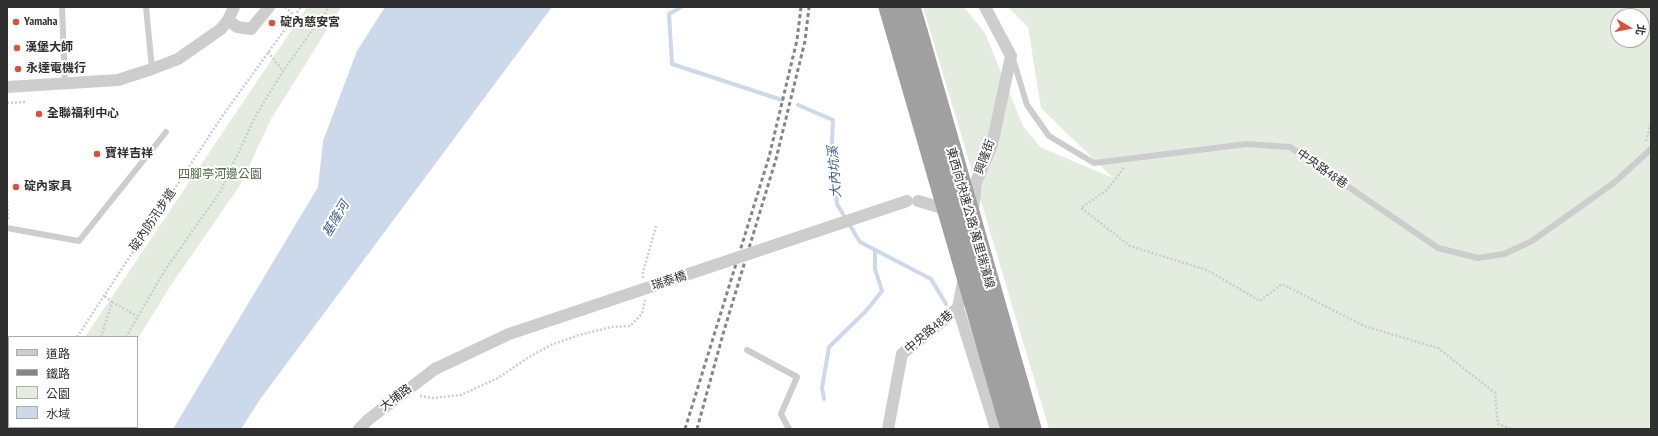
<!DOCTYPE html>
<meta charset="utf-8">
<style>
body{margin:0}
#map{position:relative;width:1658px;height:436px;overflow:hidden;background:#fff;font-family:"PT Sans Narrow","Noto Sans TC",sans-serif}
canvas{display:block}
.frame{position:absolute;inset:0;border:8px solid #303030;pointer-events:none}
.legend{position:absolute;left:8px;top:336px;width:130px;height:92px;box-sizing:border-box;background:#fff;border:1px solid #acacac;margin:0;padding:5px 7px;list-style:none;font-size:12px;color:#303030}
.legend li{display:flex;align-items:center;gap:8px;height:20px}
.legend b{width:20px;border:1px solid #acacac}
.north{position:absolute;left:1610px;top:8px;width:40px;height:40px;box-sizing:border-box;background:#fff;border:1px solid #acacac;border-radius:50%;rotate:100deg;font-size:11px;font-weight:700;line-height:16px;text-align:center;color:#303030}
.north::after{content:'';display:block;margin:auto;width:14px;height:18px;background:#dd513c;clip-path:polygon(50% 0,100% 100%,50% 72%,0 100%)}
</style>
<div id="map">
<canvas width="1658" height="436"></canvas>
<div class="frame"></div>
<ul class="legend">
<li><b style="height:5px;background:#cdcdcd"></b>道路</li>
<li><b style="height:5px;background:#858585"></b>鐵路</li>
<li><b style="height:11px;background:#e3ecdf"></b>公園</li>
<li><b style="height:11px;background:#ccd9eb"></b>水域</li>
</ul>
<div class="north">北</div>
</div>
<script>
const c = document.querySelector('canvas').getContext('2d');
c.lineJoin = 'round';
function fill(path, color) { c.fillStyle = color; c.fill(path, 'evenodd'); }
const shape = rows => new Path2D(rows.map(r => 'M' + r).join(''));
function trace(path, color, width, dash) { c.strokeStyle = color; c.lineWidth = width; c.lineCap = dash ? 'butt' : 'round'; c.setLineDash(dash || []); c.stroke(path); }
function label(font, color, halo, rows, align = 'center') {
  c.font = font + ' "PT Sans Narrow","Noto Sans TC",sans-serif'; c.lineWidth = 4; c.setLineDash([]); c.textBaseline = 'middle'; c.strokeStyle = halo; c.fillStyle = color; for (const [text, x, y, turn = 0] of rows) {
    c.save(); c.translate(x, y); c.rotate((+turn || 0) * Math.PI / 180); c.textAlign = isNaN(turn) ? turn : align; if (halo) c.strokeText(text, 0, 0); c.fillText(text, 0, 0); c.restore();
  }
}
fill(shape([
 [307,7,341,7,270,121,241,184,171,285,137,340,137,337,85,337],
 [923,7,964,7,985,33,1023,126,1040,147,1113,178,1041,108,1028,27,1008,7,1651,7,1651,429,1049,429],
 [1618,16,1642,16,1642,40,1618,40],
 [33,427,95,427,94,429,32,429]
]), '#e3ecdf');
fill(shape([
 [385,7,552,7,261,398,241,429,173,429,318,187,323,141,357,51]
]), '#ccd9eb');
trace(shape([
 [681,7,669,14,672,64,782,100],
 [798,105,833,120,832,143,837,204,860,242,931,279,946,304],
 [824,399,822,388,829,347,866,311,882,291,875,269,875,250]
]), '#ccd9eb', 4);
trace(shape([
 [285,7,295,16],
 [268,52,283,71],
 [7,103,25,102],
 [1646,141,1651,123],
 [1124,168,1107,190,1081,208,1130,246,1207,270,1260,301,1282,284,1364,326,1438,348,1495,393,1498,424,1512,429],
 [7,201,8,219],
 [643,278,643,272,648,255,656,226],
 [112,302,137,316],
 [77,337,221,118,301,7],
 [101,337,112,302,103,295],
 [126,337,165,270,220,192,255,117,283,71,329,7],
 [420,396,433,398,461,395,498,378,529,357,551,345,579,335,611,327,630,326,642,314,645,300],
 [69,427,71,428],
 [29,429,30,427],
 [85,429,86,427]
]), '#cdcdcd', 2.5, [2, 2]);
trace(shape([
 [62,7,65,84],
 [146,7,152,69],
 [1013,59,1027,105,1049,136,1094,163,1247,144,1290,147,1438,248,1478,258,1504,254,1532,241,1615,182,1651,149],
 [7,228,79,241,166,132],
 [747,350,797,377,781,414,789,429]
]), '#cdcdcd', 6);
trace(shape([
 [228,20,237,27,251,29,269,7],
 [7,87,118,80,152,69,178,59,221,29,228,20,234,7],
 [918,201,939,207,949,215],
 [973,210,976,182,992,145,1011,56,985,7],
 [964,277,958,308,996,429],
 [7,384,9,386],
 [359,429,369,419,435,369],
 [888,429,902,354,958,308]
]), '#cdcdcd', 12);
trace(shape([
 [889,7,903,55],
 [910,7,917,31]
]), '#a0a0a0', 21);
trace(shape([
 [685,429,769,157,797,40,801,7],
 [697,429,723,334,776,159,805,41,809,7]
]), '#858585', 3, [4, 3]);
trace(shape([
 [435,369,509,334,907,201]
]), '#cdcdcd', 12);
trace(shape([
 [917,31,1031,429],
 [903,55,1011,429]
]), '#a0a0a0', 21);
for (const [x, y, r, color] of [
 [16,22,4,"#dd513c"],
 [272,23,4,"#dd513c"],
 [17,48,4,"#dd513c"],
 [18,69,4,"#dd513c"],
 [39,114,4,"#dd513c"],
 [97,154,4,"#dd513c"],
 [16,187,4,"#dd513c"]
]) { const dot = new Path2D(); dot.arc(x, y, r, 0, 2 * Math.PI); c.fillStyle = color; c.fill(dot); trace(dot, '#fff', 1.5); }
label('bold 12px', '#303030', '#fff', [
 ["Yamaha",24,22],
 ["碇內慈安宮",280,23],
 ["漢堡大師",25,48],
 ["永達電機行",26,69],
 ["全聯福利中心",47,114],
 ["寶祥吉祥",105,154],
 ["碇內家具",24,187]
], 'left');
label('12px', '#303030', '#fff', [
 ["興隆街",985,157,-70],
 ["中央路48巷",1322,169,35],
 ["東西向快速公路 萬里瑞濱線",970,218,74],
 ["碇內防汛步道",153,220,-56],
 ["瑞泰橋",669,281,-18],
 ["中央路48巷",929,332,-40],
 ["大埔路",396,398,-37]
]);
label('12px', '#4a6a3f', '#fff', [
 ["四腳亭河邊公園",220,175]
]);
label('italic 13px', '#41618f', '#fff', [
 ["大內坑溪",835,172,-94],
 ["基隆河",336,219,-59]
]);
</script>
